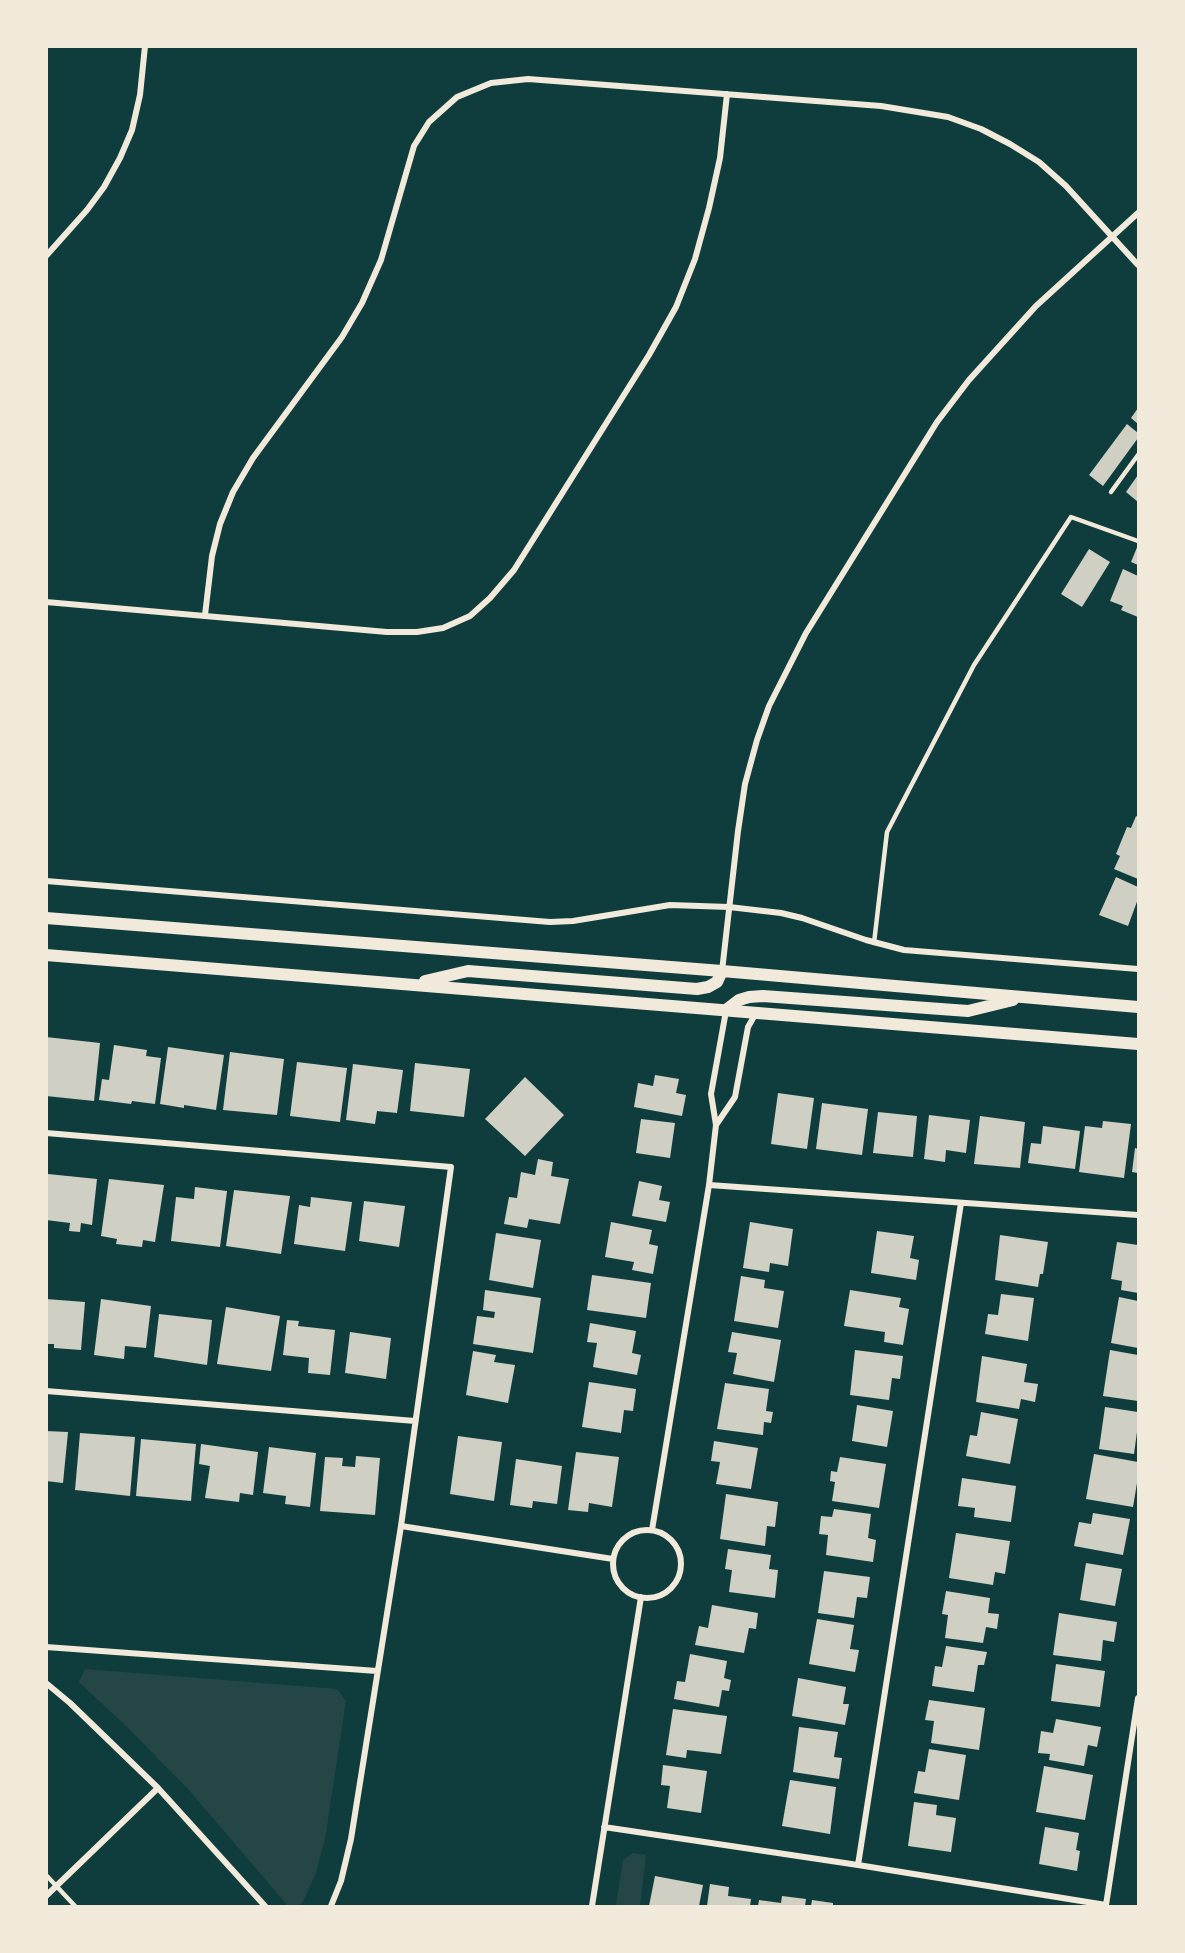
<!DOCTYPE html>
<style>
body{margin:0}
#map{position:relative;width:1185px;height:1953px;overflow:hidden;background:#0f3d3e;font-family:Raleway,sans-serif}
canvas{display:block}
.frame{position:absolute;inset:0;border:48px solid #f1e9da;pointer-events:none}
</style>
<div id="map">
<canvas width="1185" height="1953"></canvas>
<div class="frame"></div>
</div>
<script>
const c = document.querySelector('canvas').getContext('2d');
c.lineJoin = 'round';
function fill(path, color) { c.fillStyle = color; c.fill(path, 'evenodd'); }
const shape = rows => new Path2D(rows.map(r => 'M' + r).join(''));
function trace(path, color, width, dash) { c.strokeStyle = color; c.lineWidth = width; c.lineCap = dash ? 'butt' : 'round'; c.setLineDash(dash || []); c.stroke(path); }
fill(shape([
 [85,1669,337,1689,346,1701,325,1839,316,1873,302,1904,288,1906,188,1789,128,1728,79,1682],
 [633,1853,646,1855,640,1906,616,1906,623,1860]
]), '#244646');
fill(shape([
 [1138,408,1138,424,1131,418],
 [1127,424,1138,433,1138,438,1103,486,1089,475],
 [1138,475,1138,502,1126,492],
 [1138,545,1138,565,1131,562],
 [1089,549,1110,562,1082,607,1061,594],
 [1123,569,1138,576,1138,617,1121,610,1123,606,1110,601],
 [1136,816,1138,817,1138,879,1114,869,1120,856,1116,854,1127,827,1131,828],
 [1116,877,1138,887,1138,899,1128,926,1099,915],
 [46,1037,100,1043,94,1101,46,1096],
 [114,1045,147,1050,146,1056,161,1058,155,1104,132,1101,131,1104,99,1100,102,1079,109,1080],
 [168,1047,224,1055,216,1110,184,1105,184,1108,160,1104],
 [230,1052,284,1059,277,1115,223,1110],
 [297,1062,347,1068,340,1122,290,1116],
 [415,1063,470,1069,464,1117,410,1111],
 [353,1064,403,1070,397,1113,377,1111,375,1124,346,1120],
 [655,1075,679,1079,676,1093,686,1095,682,1116,634,1107,638,1083,653,1086],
 [525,1077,564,1115,525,1156,485,1119],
 [778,1093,814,1098,807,1149,771,1144],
 [822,1103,868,1109,862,1155,816,1149],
 [878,1112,917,1116,913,1157,873,1153],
 [929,1115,970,1120,966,1153,946,1150,945,1162,924,1159],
 [980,1116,1025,1122,1020,1168,974,1164],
 [641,1119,675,1123,670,1158,636,1153],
 [1103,1121,1131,1124,1124,1178,1079,1172,1085,1126,1102,1128],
 [1043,1126,1080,1131,1075,1169,1028,1163,1031,1143,1041,1144],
 [1135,1148,1138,1149,1138,1173,1132,1172],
 [538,1159,553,1162,551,1176,569,1179,560,1224,529,1219,527,1228,504,1224,509,1197,517,1198,521,1172,535,1175],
 [48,1174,97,1179,92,1225,81,1223,80,1232,69,1231,70,1223,46,1220],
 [109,1179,164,1185,155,1242,143,1240,142,1247,116,1244,117,1239,101,1236],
 [639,1181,662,1186,659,1200,670,1202,666,1222,632,1216],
 [195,1187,227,1191,220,1247,171,1241,176,1197,194,1199],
 [234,1190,290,1196,281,1254,226,1246],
 [311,1197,352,1202,345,1251,294,1244,299,1205,310,1207],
 [364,1201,405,1206,399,1247,359,1241],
 [611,1222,652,1230,649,1244,658,1246,653,1274,632,1270,634,1262,605,1257],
 [750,1222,793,1229,788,1266,770,1263,769,1272,743,1268],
 [877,1231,914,1236,910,1258,919,1260,916,1280,871,1273],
 [496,1233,541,1240,533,1288,489,1280],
 [1000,1235,1048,1242,1043,1274,1040,1274,1038,1287,995,1280],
 [1117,1242,1138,1245,1138,1293,1121,1290,1122,1281,1111,1279],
 [592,1275,651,1283,646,1318,587,1310],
 [741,1276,765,1280,764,1288,784,1291,778,1328,734,1321],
 [485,1290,541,1298,533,1353,473,1344,477,1316,494,1318,495,1312,483,1310],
 [850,1290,901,1298,899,1307,909,1309,903,1345,884,1342,885,1332,844,1326],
 [1001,1294,1034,1298,1028,1341,985,1334,988,1314,998,1315],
 [1119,1297,1138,1301,1138,1348,1111,1343],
 [46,1299,85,1302,81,1350,54,1348,54,1344,46,1344],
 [101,1299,151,1306,146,1348,125,1346,124,1359,94,1355],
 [226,1307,280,1316,271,1371,217,1364],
 [159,1314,212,1320,207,1365,154,1357],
 [287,1320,299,1321,298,1326,335,1330,330,1375,308,1373,309,1358,283,1355],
 [590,1323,636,1331,632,1353,641,1355,637,1375,593,1367,597,1343,587,1342],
 [350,1332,391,1338,386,1379,345,1373],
 [732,1332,781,1340,774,1382,733,1374,737,1353,728,1352],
 [855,1350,903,1356,900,1379,892,1378,889,1400,850,1395],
 [1110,1350,1138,1355,1138,1401,1103,1396],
 [473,1351,496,1355,494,1362,515,1365,508,1403,466,1395],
 [982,1356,1027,1364,1024,1382,1038,1384,1035,1402,1021,1399,1019,1409,976,1402],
 [589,1382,636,1389,633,1411,624,1410,621,1433,582,1427],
 [725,1383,769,1389,766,1411,773,1412,771,1423,764,1422,763,1435,717,1429],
 [857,1405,893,1411,887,1447,852,1441],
 [1105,1407,1138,1412,1138,1432,1137,1432,1134,1454,1099,1449],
 [981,1412,1018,1419,1010,1464,966,1456,970,1435,977,1436],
 [46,1431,68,1432,63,1483,46,1481],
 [80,1433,135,1437,130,1496,75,1490],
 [458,1436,502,1442,494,1501,450,1494],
 [141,1439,196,1444,191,1501,136,1496],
 [714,1441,758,1448,751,1489,716,1484,720,1462,711,1461],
 [201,1444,258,1452,253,1495,240,1493,239,1502,205,1498,210,1466,199,1464],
 [269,1447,316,1453,310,1507,285,1504,286,1496,263,1493],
 [576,1452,619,1457,612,1507,589,1503,588,1512,568,1510],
 [1094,1454,1138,1462,1138,1477,1133,1507,1086,1499],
 [356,1456,380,1458,375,1515,320,1511,325,1457,343,1458,342,1466,355,1467],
 [840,1457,886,1464,879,1508,832,1501,835,1482,830,1481,831,1471,837,1472],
 [516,1459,562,1466,557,1504,533,1501,532,1508,510,1505],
 [962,1478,1016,1486,1011,1522,974,1517,975,1508,958,1506],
 [726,1494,778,1502,775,1527,767,1526,765,1546,720,1539],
 [834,1509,871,1514,868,1538,876,1540,873,1562,826,1555,828,1535,819,1534,821,1516,832,1517],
 [1093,1513,1130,1519,1123,1555,1074,1546,1079,1522,1091,1524],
 [956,1533,1010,1541,1005,1574,995,1572,993,1585,949,1578],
 [728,1549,771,1555,769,1569,778,1570,775,1598,729,1592,732,1570,725,1569],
 [1086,1563,1122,1569,1115,1606,1080,1600],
 [824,1571,870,1577,867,1598,857,1597,854,1618,818,1613],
 [946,1591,990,1598,988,1613,999,1614,997,1629,986,1627,983,1643,945,1638,948,1615,942,1614],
 [712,1605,758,1613,756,1629,749,1628,744,1653,695,1645,699,1626,708,1628],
 [1059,1613,1117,1622,1114,1642,1103,1640,1101,1661,1053,1655],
 [817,1619,854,1625,850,1649,859,1650,855,1672,809,1664],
 [946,1646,987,1652,984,1665,978,1665,974,1692,932,1686,935,1666,942,1667],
 [690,1654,727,1661,724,1678,731,1680,729,1691,722,1690,719,1707,674,1699,677,1681,685,1682],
 [1056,1664,1105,1671,1100,1707,1051,1701],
 [798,1678,846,1687,843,1704,849,1704,845,1725,792,1716],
 [929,1700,985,1708,979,1750,931,1743,934,1721,925,1720],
 [673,1709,727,1716,721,1754,687,1750,686,1758,666,1755],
 [1056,1719,1101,1727,1097,1747,1088,1745,1084,1766,1049,1760,1050,1754,1038,1753,1041,1731,1053,1733],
 [799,1727,838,1732,834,1757,842,1758,839,1779,793,1772],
 [929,1749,966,1755,959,1800,914,1793,918,1771,925,1772],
 [663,1765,707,1771,701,1813,667,1808,670,1786,661,1785],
 [1044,1766,1093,1775,1085,1820,1036,1812],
 [790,1780,836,1787,830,1834,782,1826],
 [914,1802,937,1805,936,1815,956,1818,951,1852,908,1846],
 [1045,1827,1079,1833,1076,1850,1080,1851,1077,1871,1039,1864],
 [655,1876,703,1885,699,1906,649,1906],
 [710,1884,729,1887,728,1896,751,1899,750,1906,707,1906],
 [782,1896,806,1899,805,1906,758,1906,759,1900,781,1903],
 [812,1900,833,1903,833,1906,811,1906]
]), '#cfcfc3');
trace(shape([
 [1111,492,1138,455],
 [874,943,887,832,974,665,1071,517,1138,541],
 [46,1875,75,1906]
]), '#f1e9da', 4.5);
trace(shape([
 [46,256,87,210,104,187,120,158,132,130,140,95,145,46],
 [46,602,387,632,417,632,443,628,470,616,490,598,514,570,649,355,676,307,695,259,709,208,720,158,727,94],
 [205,615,212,556,220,524,233,492,253,458,342,337,362,303,381,260,414,146,429,122,457,97,491,83,528,79,881,106,948,117,981,129,1010,144,1039,162,1066,186,1138,265],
 [46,881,550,922,573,921,670,905,729,907,781,913,802,918,866,940,904,950,1138,969],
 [722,971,738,831,745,784,757,740,769,706,806,633,937,422,969,380,1036,306,1138,213],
 [716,1125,735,1097,748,1027,756,1013],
 [46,1133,451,1167,401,1526,351,1839,341,1881,331,1906],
 [709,1185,1138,1215],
 [46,1391,415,1421],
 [401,1526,613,1559],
 '613 1564a34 34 0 1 1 68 0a34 34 0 1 1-68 0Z',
 [652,1530,709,1185,716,1125,711,1094,726,1011],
 [46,1647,377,1671],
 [46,1683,70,1703,158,1788,265,1906],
 [604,1827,858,1865,1106,1905,1138,1698],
 [858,1865,961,1203],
 [46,1896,158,1788],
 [592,1906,641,1597]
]), '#f1e9da', 6);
trace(shape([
 [46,918,722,971,1138,1007],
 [46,955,1138,1044],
 [425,981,468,971,697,989,708,987,717,982,722,971],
 [726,1010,739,1000,749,997,763,996,968,1011,1013,1000]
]), '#f1e9da', 12);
</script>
